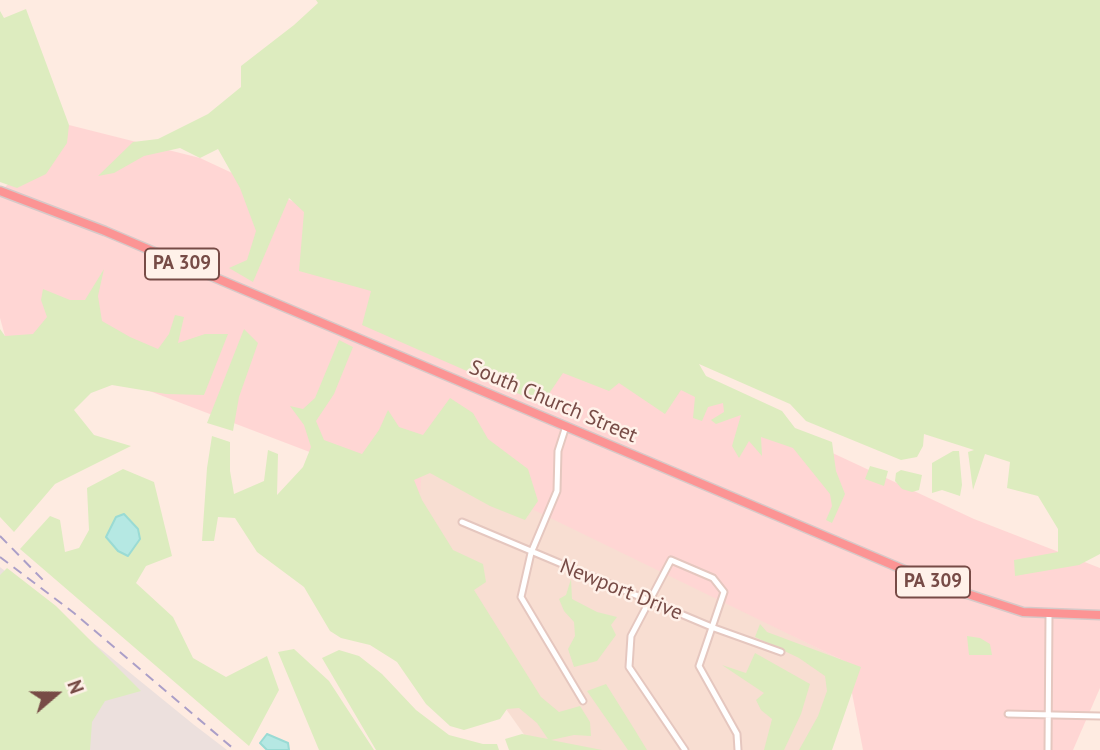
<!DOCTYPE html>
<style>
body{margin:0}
#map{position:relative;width:1100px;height:750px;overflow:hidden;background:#feebe1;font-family:"PT Sans",sans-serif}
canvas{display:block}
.north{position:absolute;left:21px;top:659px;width:70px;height:70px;-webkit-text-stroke:5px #fff1e9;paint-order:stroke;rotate:70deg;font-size:19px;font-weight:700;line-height:28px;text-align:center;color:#774b46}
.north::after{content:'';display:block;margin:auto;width:24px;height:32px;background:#774b46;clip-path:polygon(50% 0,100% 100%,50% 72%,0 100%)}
</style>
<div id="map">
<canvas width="1100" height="750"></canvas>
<div class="north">N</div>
</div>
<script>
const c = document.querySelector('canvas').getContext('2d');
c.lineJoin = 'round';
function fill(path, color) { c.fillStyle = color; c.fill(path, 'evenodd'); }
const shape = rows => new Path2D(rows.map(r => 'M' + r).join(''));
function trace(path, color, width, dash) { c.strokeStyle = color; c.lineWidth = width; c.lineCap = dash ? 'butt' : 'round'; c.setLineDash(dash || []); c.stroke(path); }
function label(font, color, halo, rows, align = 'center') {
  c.font = font + ' "PT Sans",sans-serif'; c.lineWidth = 5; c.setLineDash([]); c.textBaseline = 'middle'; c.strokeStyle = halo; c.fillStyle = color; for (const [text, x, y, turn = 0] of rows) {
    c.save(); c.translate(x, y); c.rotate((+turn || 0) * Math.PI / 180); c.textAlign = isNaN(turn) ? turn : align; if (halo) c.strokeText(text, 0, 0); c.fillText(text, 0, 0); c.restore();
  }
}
fill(shape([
 [423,456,514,497,846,662,802,750,535,750,388,542]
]), '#f8ded2');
fill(shape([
 [69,125,200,158,974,519,1100,568,1100,688,1073,750,863,750,846,662,423,456,420,494,5,336,0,318,0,192]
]), '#ffd6d4');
fill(shape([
 [0,567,193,724,227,750,0,750]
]), '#ece0dd');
fill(shape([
 [316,0,1100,0,1100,554,1079,565,1015,576,1014,560,1058,552,1058,529,1038,496,1007,488,1010,462,985,454,973,490,968,452,974,450,924,434,923,446,917,457,901,460,806,421,790,404,699,364,706,376,782,411,795,428,832,442,836,471,845,494,832,523,826,520,832,506,830,494,793,448,761,437,762,456,749,441,739,458,732,446,741,415,716,424,711,420,724,412,723,403,708,407,702,421,693,418,695,397,681,390,665,414,619,383,609,391,563,373,542,404,362,325,371,291,299,271,304,212,289,198,253,282,229,268,247,260,256,231,240,188,218,149,200,158,180,148,144,156,114,173,98,176,133,142,158,139,208,114,241,87,241,66,294,25,318,3],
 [26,9,69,125,67,143,46,174,17,188,0,182,0,11,4,18],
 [104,269,98,296,102,321,130,337,158,349,169,334,175,315,184,317,178,343,205,334,228,334,204,395,166,394,112,385,91,393,74,410,94,435,131,446,55,484,14,532,0,517,0,329,5,336,33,334,47,317,41,300,43,289,70,300,85,300],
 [244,329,258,343,239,397,233,431,207,423],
 [339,340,353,347,334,394,316,421,324,440,362,454,379,430,388,410,399,427,423,435,450,398,473,413,488,439,528,469,538,501,525,520,490,506,430,473,414,480,422,500,453,550,483,564,486,582,474,590,541,697,559,712,580,706,590,722,591,736,574,735,551,740,602,750,509,750,505,739,522,734,548,739,537,723,519,708,507,709,500,719,464,730,450,726,426,704,397,662,370,645,341,638,330,631,304,587,257,552,235,518,218,517,214,541,202,541,207,468,212,436,230,442,230,471,234,494,264,481,268,450,278,454,277,495,303,467,311,447,304,425,290,406,303,409,315,398],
 [953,451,959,451,962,485,960,496,942,490,932,493,932,463],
 [870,466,888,471,884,486,865,479],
 [123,469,154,482,172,556,146,566,136,583,173,617,193,658,226,677,267,656,279,690,249,746,20,549,50,516,60,520,65,552,79,548,89,530,87,488],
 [901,470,922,475,919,490,912,492,902,489,895,481,896,473],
 [7,568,56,606,141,691,105,701,92,722,90,750,0,750,0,575],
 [571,579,572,599,597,612,617,617,611,625,616,635,597,661,574,667,568,649,575,636,574,622,564,611,559,599,566,595],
 [760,624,767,632,861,667,832,750,799,750,818,716,827,691,825,676,799,658,755,637],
 [967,636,980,638,990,644,992,655,969,655],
 [294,649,329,681,374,750,319,750,278,652],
 [339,650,359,656,382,674,416,710,449,735,483,744,497,744,499,750,376,750,322,658],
 [755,653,810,684,801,714,784,750,764,750,772,719,761,710,756,700,764,693,722,665,746,673],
 [606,684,633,727,647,750,628,750,587,691]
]), '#ddecbf');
const water = shape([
 [124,514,138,529,140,539,128,556,118,551,106,537,116,517,124,514],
 [267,734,288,743,289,750,267,750,260,743,267,734]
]);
fill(water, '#b5e8e3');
trace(water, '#9adbd4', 2);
const minor = shape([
 [566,426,558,451,557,491,531,553,521,597,583,701],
 [462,522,714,628,781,652],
 [1008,714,1100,716],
 [685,750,629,667,631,636,671,560,713,578,724,592,699,666,737,734,738,750],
 [1048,750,1049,615]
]);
const highway = shape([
 [0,191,105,231,940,585,1023,612,1100,615]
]);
trace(minor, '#e5c7bf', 9);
trace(highway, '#d6c9c8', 11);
trace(minor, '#fff', 5);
trace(highway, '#fc9494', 8);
trace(shape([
 [0,536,43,580],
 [0,557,74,613,235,750]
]), '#ab9fc8', 2, [10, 7]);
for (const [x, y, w] of [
 [182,264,74],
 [933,582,74]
]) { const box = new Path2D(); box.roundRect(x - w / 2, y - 15.5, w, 31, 5); c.fillStyle = '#fff1e9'; c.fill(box); trace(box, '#774b46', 2); }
label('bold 19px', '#774b46', null, [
 ["PA 309",182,264],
 ["PA 309",933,582]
]);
label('21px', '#774b46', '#fff1e9', [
 ["South Church Street",553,402,23],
 ["Newport Drive",621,590,22]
]);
</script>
